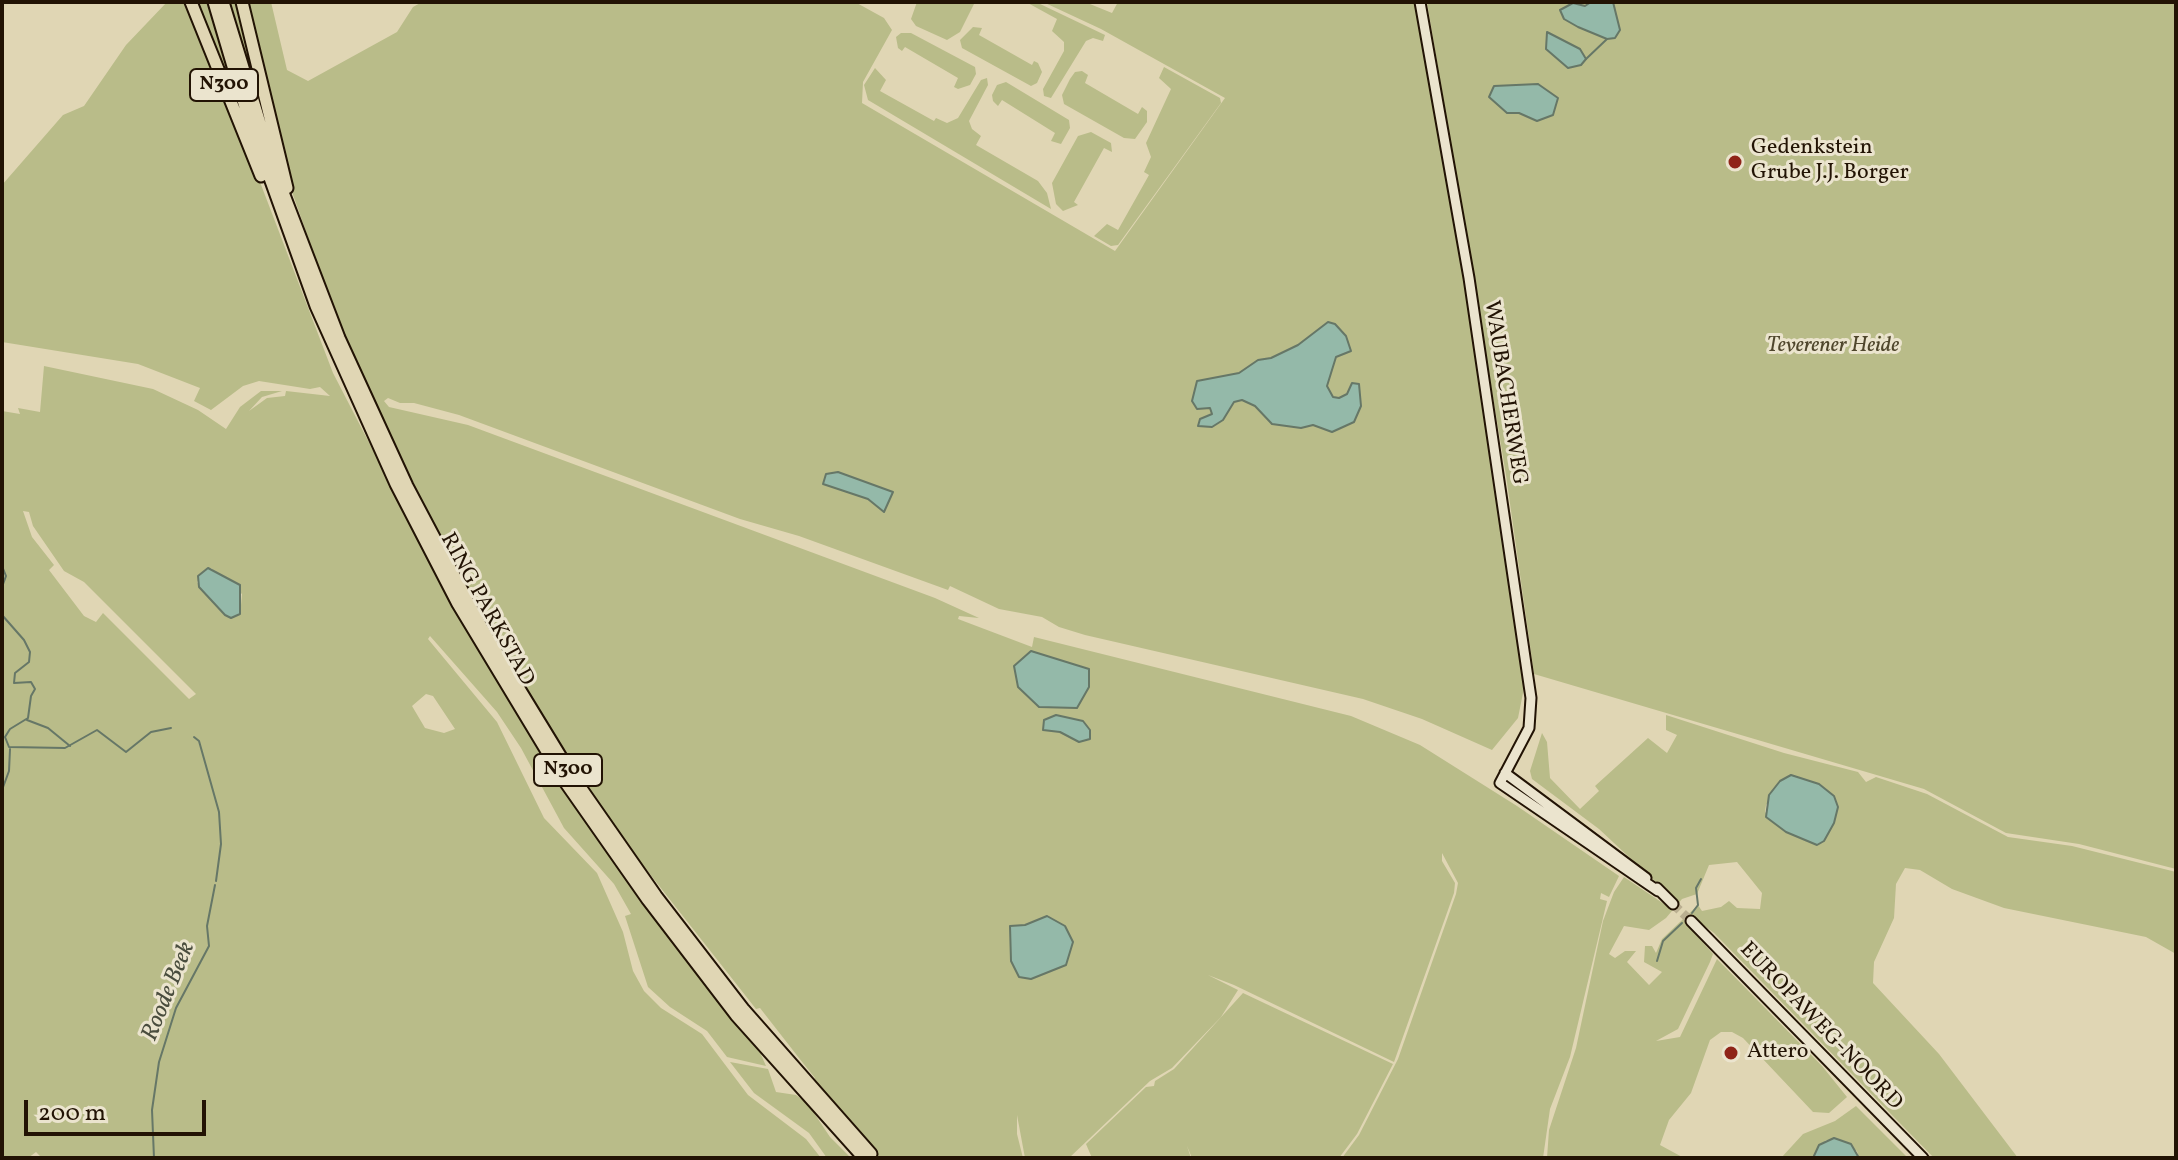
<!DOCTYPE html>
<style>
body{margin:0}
#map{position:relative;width:2178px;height:1160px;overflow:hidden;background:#e0d6b4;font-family:Vollkorn,serif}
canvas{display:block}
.frame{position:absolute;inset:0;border:4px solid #221304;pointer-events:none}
.scale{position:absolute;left:24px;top:1100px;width:182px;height:36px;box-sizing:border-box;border:4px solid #221304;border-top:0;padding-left:10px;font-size:24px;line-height:28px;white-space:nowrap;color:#221304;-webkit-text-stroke:6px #ebe4ce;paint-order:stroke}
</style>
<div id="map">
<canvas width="2178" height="1160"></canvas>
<div class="frame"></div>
<div class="scale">200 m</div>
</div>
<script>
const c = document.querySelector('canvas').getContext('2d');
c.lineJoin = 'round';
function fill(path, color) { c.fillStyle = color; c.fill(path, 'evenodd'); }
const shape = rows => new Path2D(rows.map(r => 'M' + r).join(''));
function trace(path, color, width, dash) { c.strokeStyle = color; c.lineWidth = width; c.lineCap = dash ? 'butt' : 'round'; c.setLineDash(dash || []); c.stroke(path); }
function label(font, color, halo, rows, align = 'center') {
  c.font = font + ' Vollkorn,serif'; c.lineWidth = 6; c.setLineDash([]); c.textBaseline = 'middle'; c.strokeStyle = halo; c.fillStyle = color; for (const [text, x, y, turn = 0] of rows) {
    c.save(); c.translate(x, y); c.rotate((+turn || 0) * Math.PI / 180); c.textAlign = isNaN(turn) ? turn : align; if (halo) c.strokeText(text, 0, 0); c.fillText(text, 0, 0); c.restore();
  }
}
fill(shape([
 [167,2,210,2,245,122,255,169,333,373,392,487,648,909,759,1050,766,1066,727,1057,707,1031,670,1007,648,987,625,916,631,914,614,884,564,828,521,748,497,712,430,636,428,639,497,722,544,818,597,873,623,932,633,971,644,991,661,1008,702,1034,748,1095,806,1139,821,1158,42,1158,36,1152,28,1158,2,1158,2,411,20,414,18,408,40,412,44,366,153,389,198,410,226,429,240,407,261,391,282,391,262,397,249,411,267,398,285,396,286,391,330,396,320,387,310,389,259,381,243,386,211,410,194,401,200,388,138,364,2,342,2,185,63,115,84,106,126,45],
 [23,511,29,512,33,526,64,571,84,582,196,694,189,699,103,613,96,622,84,616,49,570,54,565,32,537],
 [211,568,242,594,241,605,225,615,197,582],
 [426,694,433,696,455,729,444,733,425,728,412,706],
 [227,2,271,2,287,70,308,81,397,32,413,7,422,2,855,2,884,18,892,30,863,82,862,103,1115,251,1225,98,1101,29,1043,2,1085,2,1112,13,1118,2,1417,2,1463,268,1525,683,1518,718,1492,750,1422,719,1363,699,1085,635,1059,627,1042,617,999,609,950,586,948,590,799,536,740,519,459,415,414,403,400,403,388,398,384,401,389,407,468,425,935,598,979,618,959,616,958,619,1032,647,1034,637,1351,716,1420,745,1517,806,1619,876,1609,897,1601,893,1600,899,1607,901,1570,1057,1550,1109,1543,1158,1342,1158,1359,1135,1398,1059,1456,894,1458,883,1442,853,1442,861,1455,883,1454,893,1394,1062,1234,985,1208,975,1238,990,1221,1017,1172,1068,1150,1081,1069,1158,1025,1158,1017,1115,1017,1134,1023,1158,867,1158,875,1150,811,1083,815,1078,799,1058,760,1008,756,1009,601,812,476,611,376,414,334,312,290,186,280,176],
 [917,2,975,2,960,32,947,40,916,26,911,19],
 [1026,2,1038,3,1105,35,1103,41,1093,38,1086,41,1051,98,1044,96,1043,89,1064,51,1064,42,1052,31,1057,19],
 [1427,2,2176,2,2176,869,2079,844,2006,833,1924,789,1534,674,1506,475],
 [973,27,982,28,979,35,1032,65,1034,61,1038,63,1042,72,1037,83,1031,86,962,48,960,40],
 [901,33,911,33,975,67,976,74,970,85,958,89,954,87,958,78,905,47,902,51,898,48,896,37],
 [1164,67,1220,98,1221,103,1118,245,1111,246,1094,236,1107,224,1118,230,1149,175,1144,172,1151,157,1146,143,1171,89,1159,78],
 [875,68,886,80,880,91,934,121,936,118,947,123,958,118,981,80,987,78,988,85,969,121,972,129,981,136,976,145,1038,181,1047,193,1051,209,868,100,864,85],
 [1082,71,1088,75,1085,83,1138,114,1142,107,1147,111,1147,122,1135,139,1124,138,1064,104,1062,95,1070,79,1075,72],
 [1006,82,1069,120,1070,128,1061,144,1051,141,1055,133,1002,100,998,106,993,101,992,95,997,85],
 [1091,132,1111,143,1112,152,1104,148,1074,202,1078,205,1063,211,1056,204,1052,183,1078,136],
 [1666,715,1784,753,1858,772,1866,782,1876,777,1927,794,2008,837,2072,846,2176,872,2176,954,2146,937,2004,908,1952,889,1920,870,1905,868,1896,884,1894,918,1874,962,1873,983,1939,1054,2018,1158,1934,1158,1714,933,1697,920,1690,928,1713,954,1710,962,1678,1029,1656,1041,1680,1037,1717,959,1822,1066,1847,1097,1829,1113,1813,1112,1743,1038,1732,1032,1721,1032,1710,1040,1691,1093,1669,1120,1660,1145,1684,1158,1547,1158,1549,1130,1576,1048,1603,921,1614,892,1624,877,1667,906,1674,899,1599,829,1532,779,1530,771,1542,733,1547,742,1550,778,1580,809,1599,791,1595,786,1648,738,1667,753,1677,735,1666,730],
 [1790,775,1819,784,1834,796,1786,832,1765,812,1766,805],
 [1737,862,1762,893,1760,909,1737,908,1729,901,1721,907,1702,911,1698,905,1662,939,1656,953,1652,946,1645,946,1644,962,1662,972,1649,985,1627,962,1636,951,1625,951,1615,958,1609,954,1624,926,1649,930,1666,918,1682,899,1697,894,1709,865],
 [1243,993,1393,1064,1357,1134,1339,1158,1192,1158,1187,1146,1191,1158,1092,1158,1086,1144,1146,1087,1154,1086,1155,1081,1174,1069],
 [730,1062,768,1069,776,1092,796,1095,808,1104,830,1137,851,1158,827,1158,809,1133,754,1093],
 [1856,1106,1908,1158,1859,1158,1857,1151,1826,1140,1813,1158,1781,1158,1803,1134,1835,1121]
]), '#b9bc89');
const water = shape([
 [1591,2,1613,2,1620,30,1615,38,1607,39,1578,27,1564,19,1560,10,1573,3,1585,6,1591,2],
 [1547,32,1580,49,1586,59,1581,65,1568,68,1546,49,1547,32],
 [1538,84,1558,98,1553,115,1537,121,1519,113,1507,113,1489,97,1494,86,1538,84],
 [1328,322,1335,324,1346,336,1351,351,1336,357,1327,386,1333,397,1339,398,1347,394,1352,383,1359,384,1361,406,1354,422,1332,432,1313,425,1301,428,1272,424,1255,406,1242,400,1234,402,1223,420,1212,427,1198,426,1200,419,1212,414,1210,408,1197,409,1192,401,1197,381,1239,373,1258,360,1271,358,1298,345,1328,322],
 [838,472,893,492,884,512,868,499,823,484,826,474,838,472],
 [208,568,240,585,240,614,231,618,225,615,199,587,198,576,208,568],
 [1031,651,1089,669,1089,687,1077,708,1039,707,1018,687,1014,666,1031,651],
 [1056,715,1083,721,1090,730,1090,739,1079,742,1060,732,1043,730,1044,720,1056,715],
 [1791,775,1819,784,1834,796,1838,807,1834,823,1824,841,1817,845,1786,832,1766,817,1769,795,1780,781,1791,775],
 [1047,916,1065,926,1073,942,1066,965,1031,979,1019,977,1011,961,1010,926,1025,925,1047,916],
 [1834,1138,1851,1144,1859,1158,1813,1158,1819,1145,1834,1138]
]);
fill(water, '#94b9a9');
trace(water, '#667767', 2);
trace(shape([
 [1586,59,1607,39],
 [2,566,6,576,2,587],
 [2,615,24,640,30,652,29,662,15,673,14,683,31,682,35,689,31,696,28,718,10,729,5,737,9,747,65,748,97,730,126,752,151,732,171,728],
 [27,720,48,728,70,746],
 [194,737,199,741,219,812,221,844,216,881],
 [2,790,9,771,10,749],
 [1692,913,1698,905,1696,888,1701,879],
 [1657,961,1663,941,1682,923],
 [154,1158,152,1110,159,1062,176,1008,209,946,207,926,215,885]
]), '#667767', 2);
trace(shape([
 [1673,904,1691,921]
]), '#baaf91', 9, [9, 4.5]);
const secondary = shape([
 [1420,2,1469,278,1531,698,1529,728,1500,783,1658,891],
 [1505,773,1646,878],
 [1657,888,1673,904],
 [1691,921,1923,1158]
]);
const highway = shape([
 [191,2,261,176],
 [214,2,248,117,316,306,396,484,458,604,566,783,648,900,736,1015,864,1158],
 [223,2,274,169,339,338,407,486,482,628,573,777,656,896,744,1010,871,1154],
 [242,2,287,188]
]);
trace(secondary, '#221304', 13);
trace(highway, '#221304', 15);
trace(secondary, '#ebe4ce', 9);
trace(highway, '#e0d6b4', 11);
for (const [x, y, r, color] of [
 [1735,162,8,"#8f2418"],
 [1731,1053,8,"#8f2418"]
]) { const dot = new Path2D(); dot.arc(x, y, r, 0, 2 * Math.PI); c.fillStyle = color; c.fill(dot); trace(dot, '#ebe4ce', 3); }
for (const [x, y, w] of [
 [224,85,68],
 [568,770,68]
]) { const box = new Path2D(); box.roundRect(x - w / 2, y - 16, w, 32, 6); c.fillStyle = '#ebe4ce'; c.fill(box); trace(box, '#221304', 2); }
label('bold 20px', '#221304', null, [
 ["N300",224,85],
 ["N300",568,770]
]);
label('22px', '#221304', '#ebe4ce', [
 ["Gedenkstein",1751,149],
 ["Grube J.J. Borger",1751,174],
 ["Attero",1747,1053]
], 'left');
label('italic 22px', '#4f462c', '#ebe4ce', [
 ["Teverener Heide",1833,347]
]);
label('22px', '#221304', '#ebe4ce', [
 ["WAUBACHERWEG",1504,393,81],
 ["RING PARKSTAD",486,610,61],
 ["EUROPAWEG-NOORD",1820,1027,46]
]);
label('italic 24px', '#4a4d3e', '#ebe4ce', [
 ["Roode Beek",170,992,-68]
]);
</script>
